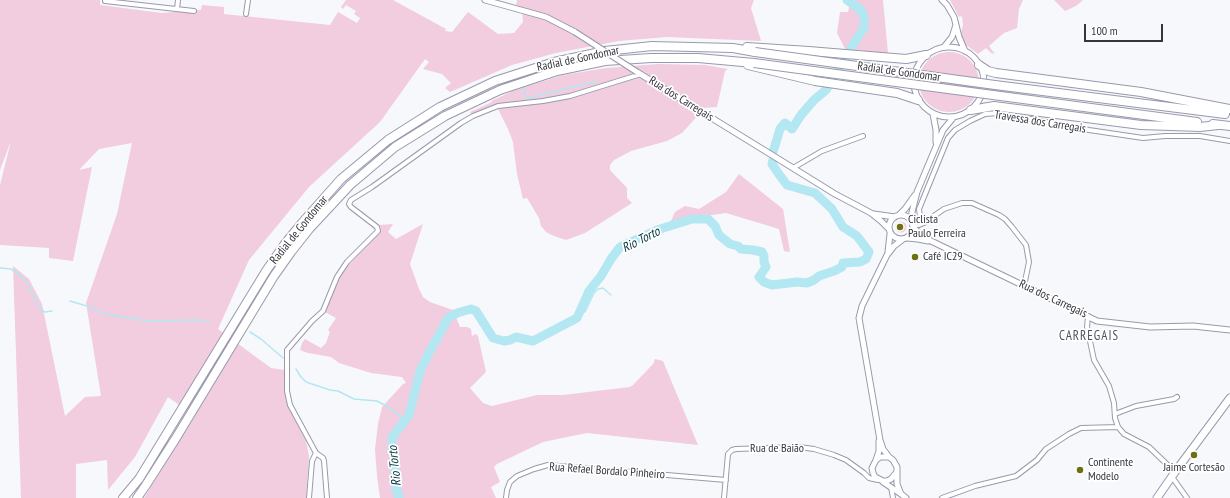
<!DOCTYPE html>
<meta charset="utf-8">
<style>
body{margin:0}
#map{position:relative;width:1230px;height:498px;overflow:hidden;background:#f7f8fc;font-family:"PT Sans Narrow",sans-serif}
canvas{display:block}
.scale{position:absolute;left:1084px;top:24px;width:79px;height:18px;box-sizing:border-box;border:2px solid #34353d;border-top:0;padding-left:5px;font-size:12px;line-height:14px;white-space:nowrap;color:#34353d;-webkit-text-stroke:3px #fff;paint-order:stroke}
</style>
<div id="map">
<canvas width="1230" height="498"></canvas>
<div class="scale">100 m</div>
</div>
<script>
const c = document.querySelector('canvas').getContext('2d');
c.lineJoin = 'round';
function fill(path, color) { c.fillStyle = color; c.fill(path, 'evenodd'); }
const shape = rows => new Path2D(rows.map(r => 'M' + r).join(''));
function trace(path, color, width, dash) { c.strokeStyle = color; c.lineWidth = width; c.lineCap = dash ? 'butt' : 'round'; c.setLineDash(dash || []); c.stroke(path); }
function label(font, color, halo, rows, align = 'center') {
  c.font = font + ' "PT Sans Narrow",sans-serif'; c.lineWidth = 3.5; c.setLineDash([]); c.textBaseline = 'middle'; c.strokeStyle = halo; c.fillStyle = color; for (const [text, x, y, turn = 0] of rows) {
    c.save(); c.translate(x, y); c.rotate((+turn || 0) * Math.PI / 180); c.textAlign = isNaN(turn) ? turn : align; if (halo) c.strokeText(text, 0, 0); c.fillText(text, 0, 0); c.restore();
  }
}
fill(shape([
 [0,0,100,0,100,5,162,13,195,10,201,10,202,5,224,7,224,14,330,25,338,12,357,23,360,18,354,14,356,11,346,5,343,9,341,7,346,0,393,0,446,29,445,31,452,32,468,12,498,34,514,33,523,22,522,7,516,5,517,0,754,0,751,8,761,41,667,37,619,41,556,53,512,65,450,92,445,88,451,83,442,74,423,69,429,62,425,59,380,122,309,187,249,260,218,329,271,368,284,370,288,405,306,441,309,456,306,498,144,498,195,416,168,397,135,457,108,490,107,460,76,464,76,498,21,498,13,266,29,279,42,304,65,416,85,397,101,396,86,303,117,214,132,143,99,149,79,170,92,167,73,261,49,258,49,248,0,245,0,185,11,141,0,170],
 [851,0,883,0,888,53,845,49,837,33,840,12,848,12,849,7,855,4],
 [950,0,1023,0,1019,9,1017,28,1004,33,989,46,995,54,991,53,986,48,978,54,965,44,958,43,963,25,962,16,959,17],
 [1054,0,1083,0,1076,6,1065,11],
 '919 82a30 30 0 1 1 60 0a30 30 0 1 1-60 0Z',
 [658,64,705,65,728,69,725,71,717,107,703,108,703,110,682,133,667,141,631,151,614,160,610,165,610,170,627,188,627,198,632,203,585,233,566,240,554,236,546,232,541,226,539,218,527,198,523,199,517,174,513,142,508,129,498,109,499,108,496,105,486,108,471,114,470,112,492,102,491,101,515,90,563,75,606,68],
 [739,174,783,209,790,252,784,251,779,229,726,213,691,218,670,223,675,212,685,206,699,209,726,192],
 '895.5 227a5.5 5.5 0 1 1 11 0a5.5 5.5 0 1 1-11 0Z',
 [393,224,388,232,396,239,423,224,410,264,419,289,423,297,430,302,453,310,460,327,467,327,471,329,472,336,476,334,478,336,486,372,470,388,483,403,492,406,537,395,563,395,630,387,633,385,653,364,655,359,663,361,698,445,587,433,543,442,497,464,494,467,500,482,491,487,496,498,380,498,377,476,375,449,378,424,382,407,403,384,406,383,402,377,371,373,339,363,331,357,308,353,300,350,302,343,305,339,321,348,326,343,330,332,328,330,336,318,325,312,330,298,332,290,344,270,378,234,381,229,379,225]
]), '#f2ccdf');
trace(shape([
 [523,87,526,98,533,97,572,87,596,82],
 [0,268,11,269,19,274,25,280,41,310,45,312,52,311],
 [70,301,90,307,100,312,111,315,147,321,199,320,209,321],
 [579,312,585,312,594,293,598,289,603,288,611,295],
 [250,332,261,339,283,358],
 [296,369,301,377,306,382,330,390,338,391,354,399,377,401,392,409,405,420]
]), '#b3e7f2', 1.5);
trace(shape([
 [773,152,780,129,785,123,792,129,801,115,814,100,826,90,854,43,864,28,864,17,860,9,847,0],
 [399,498,394,479,396,463,395,458,392,451,392,439,393,436,409,415,420,371,430,351,448,318,457,313,471,309,476,311,493,338,504,341,510,340,516,337,533,341,577,318,589,291,601,276,611,259,620,247,657,230,692,219,708,219,715,226,719,235,730,244,738,246,741,249,753,250,762,252,764,256,764,262,766,267,759,277,764,282,772,285,797,282,807,283,814,280,819,276,834,271,842,267,843,263,860,262,866,259,869,252,857,236,843,227,832,209,815,193,787,185,778,173,772,164,773,160]
]), '#b3e7f2', 9);
const minor = shape([
 [105,1,194,11],
 [177,9,178,0],
 [246,14,248,0],
 [793,168,822,151,863,136],
 [924,223,920,217,919,209,948,138,955,130,970,121,985,114,999,113,1089,130,1143,138,1165,136,1200,136,1230,141],
 [913,225,919,225,924,223,931,218,944,209,962,203,972,203,999,215,1005,219,1012,227,1026,245,1029,262,1024,286],
 [1088,316,1087,327,1094,360,1109,386,1114,403,1115,418,1118,427,1124,434,1149,447,1175,472],
 [1115,414,1136,406,1174,399,1177,397],
 [1172,477,1187,498],
 [891,487,893,498],
 [309,498,312,461,316,453],
 [327,498,324,461,323,458,316,453,290,405,287,391,287,350,312,321,323,311,337,277,347,262,378,231,377,227,351,207,349,204,351,200,372,187,461,123,473,116,498,106,543,101,570,96,641,74],
 [506,498,507,490,510,482,517,476,534,469,548,465,726,480],
 [724,498,728,454,732,450,736,449,799,447,814,449,834,455,846,460,864,473,869,478,878,480],
 [942,498,975,486,1016,476,1037,460,1046,449,1069,434,1081,428,1118,427]
]);
const tertiary = shape([
 [485,0,546,17,575,32],
 [942,0,947,5,954,17,959,37,965,51],
 '914 82a35 35 0 1 1 70 0a35 35 0 1 1-70 0Z',
 [944,47,952,37,956,25],
 [637,72,793,168,835,194,871,213,881,221,889,229],
 [933,114,936,130,936,142],
 [874,214,895,217],
 '889 227a12 12 0 1 1 24 0a12 12 0 1 1-24 0Z',
 [899,215,905,209,915,195],
 [912,221,912,212,917,192,943,130,953,118],
 [913,227,920,234,931,241,1097,321,1150,327,1193,326,1230,330],
 [907,238,918,239,928,241],
 [888,252,890,234],
 [889,457,883,449,880,440,859,318,862,306,887,255,894,246,902,240],
 [876,460,879,451,879,441],
 [897,472,891,479,887,481,883,481,875,477,873,473,872,468,876,460,880,457,889,457,893,460,897,467,897,484,901,494],
 [883,482,901,494,906,498]
]);
const primary = shape([
 [1157,498,1175,472,1230,398]
]);
const motorway = shape([
 [747,47,809,51,906,59,926,55],
 [748,65,815,81,897,93,918,100],
 [979,65,988,71,996,73,1141,92,1230,109],
 [995,85,1225,114],
 [993,95,1197,122],
 [971,110,994,106,1141,125,1200,127,1218,125],
 [1213,124,1230,126],
 [123,498,139,479,266,271,284,245,302,223,341,179,388,140,440,107,495,81,554,62,605,51,652,46,733,48,755,52],
 [137,498,146,485,176,438,274,276,291,252,310,228,350,185,395,147,445,116,500,90,557,71,605,61,651,58,698,58,754,63]
]);
trace(minor, '#989aac', 6);
trace(tertiary, '#989aac', 7);
trace(primary, '#989aac', 9);
trace(motorway, '#989aac', 10);
trace(minor, '#fff', 4);
trace(tertiary, '#fff', 5);
trace(primary, '#fff', 7);
trace(motorway, '#fff', 8);
const tertiaryBridge = shape([
 [575,32,637,72]
]);
const motorwayBridge = shape([
 [755,52,995,85],
 [754,63,993,95]
]);
trace(tertiaryBridge, '#989aac', 7, []);
trace(motorwayBridge, '#989aac', 10, []);
trace(tertiaryBridge, '#fff', 5);
trace(motorwayBridge, '#fff', 8);
for (const [x, y, r, color] of [
 [900,227,4,"#6d6f13"],
 [915,257,4,"#6d6f13"],
 [1194,455,4,"#6d6f13"],
 [1080,470,4,"#6d6f13"]
]) { const dot = new Path2D(); dot.arc(x, y, r, 0, 2 * Math.PI); c.fillStyle = color; c.fill(dot); trace(dot, '#fff', 1.5); }
label('12px', '#34353d', '#fff', [
 ["Radial de Gondomar",578,59,-12],
 ["Radial de Gondomar",899,72,8],
 ["Rua dos Carregais",681,99,32],
 ["Travessa dos Carregais",1040,122,9],
 ["Radial de Gondomar",299,230,-51],
 ["Rua dos Carregais",1053,299,25],
 ["Rua de Baião",777,449],
 ["Rua Refael Bordalo Pinheiro",607,471,4]
]);
label('12px', '#34353d', '#fff', [
 ["Ciclista",908,220],
 ["Paulo Ferreira",908,234],
 ["Café IC29",923,257],
 ["Continente",1088,463],
 ["Modelo",1088,477],
 ["Jaime Cortesão",1194,468,"center"]
], 'left');
label('italic 13px', '#03353e', '#fff', [
 ["Rio Torto",641,240,-27],
 ["Rio Torto",395,466,-96]
]);
c.letterSpacing = '1px';
label('13px', '#4e5060', '#fff', [
 ["CARREGAIS",1089,336]
]);
c.letterSpacing = '0px';
</script>
